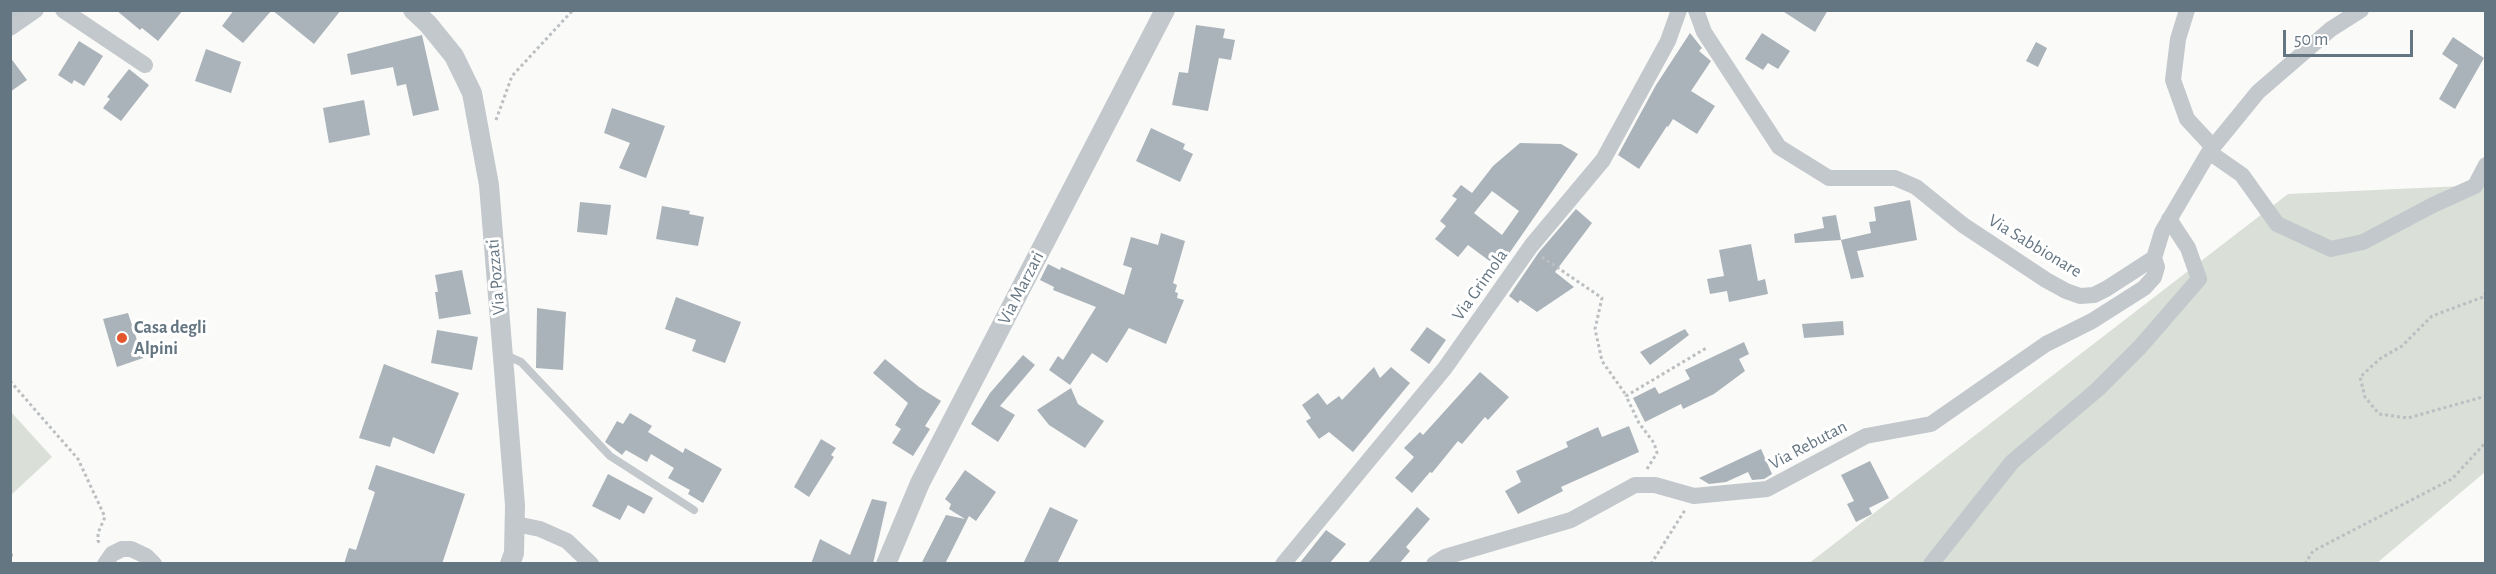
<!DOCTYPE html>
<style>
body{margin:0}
#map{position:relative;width:2496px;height:574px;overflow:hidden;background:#fafaf8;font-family:"Alegreya Sans",sans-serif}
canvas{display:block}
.frame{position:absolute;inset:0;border:12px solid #657683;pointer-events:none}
.scale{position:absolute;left:2283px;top:30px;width:130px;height:27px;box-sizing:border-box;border:3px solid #657683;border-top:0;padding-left:8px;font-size:18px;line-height:21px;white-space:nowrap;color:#657683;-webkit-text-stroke:4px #fff;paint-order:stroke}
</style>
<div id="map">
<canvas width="2496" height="574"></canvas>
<div class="frame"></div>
<div class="scale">50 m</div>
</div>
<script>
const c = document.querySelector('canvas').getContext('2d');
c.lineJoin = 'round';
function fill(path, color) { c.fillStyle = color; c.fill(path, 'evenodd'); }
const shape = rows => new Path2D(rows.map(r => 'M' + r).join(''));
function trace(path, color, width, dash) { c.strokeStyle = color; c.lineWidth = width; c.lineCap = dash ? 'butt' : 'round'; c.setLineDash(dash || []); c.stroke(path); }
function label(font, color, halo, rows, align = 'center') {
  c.font = font + ' "Alegreya Sans",sans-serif'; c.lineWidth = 6; c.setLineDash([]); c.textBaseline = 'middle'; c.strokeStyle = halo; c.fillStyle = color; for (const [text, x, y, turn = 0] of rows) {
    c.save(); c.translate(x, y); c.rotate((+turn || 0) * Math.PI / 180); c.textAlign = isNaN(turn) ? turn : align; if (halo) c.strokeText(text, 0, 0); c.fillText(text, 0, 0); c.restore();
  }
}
fill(shape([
 [2485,185,2485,472,2377,563,1808,564,2288,194],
 [11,412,52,457,11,495]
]), '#dadfd7');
trace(shape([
 [10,13,13,10]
]), '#bbc7cb', 18);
fill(shape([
 [116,10,183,10,158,41,142,28,140,30],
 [234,10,272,10,243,43,222,26],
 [272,10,341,10,314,44],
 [1781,10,1828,10,1815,32],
 [1196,25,1225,29,1223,38,1235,40,1231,60,1219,58,1208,111,1172,105,1179,72,1188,73],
 [1690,33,1702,48,1699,51,1711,61,1691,91,1715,106,1697,134,1673,119,1668,127,1667,126,1639,169,1618,155,1656,85],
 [1762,33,1790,51,1778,69,1768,63,1763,70,1745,59],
 [422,35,439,110,413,116,406,84,397,86,393,67,351,75,347,54],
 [2453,37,2484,58,2455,109,2439,99,2458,65,2442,54],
 [79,41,103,56,84,86,74,80,72,84,58,75],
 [2036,42,2047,48,2038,67,2026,61],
 [206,49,241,62,231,93,195,81],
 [10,57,27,80,10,92],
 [129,69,149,85,121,121,103,108,110,99,107,97],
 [364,100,370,135,329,143,323,108],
 [612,108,665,126,646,178,619,168,630,143,604,133],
 [1151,128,1185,144,1183,149,1193,154,1180,182,1136,161],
 [1520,143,1561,144,1578,154,1499,268,1468,245,1458,257,1435,239,1446,226,1440,221,1457,199,1452,196,1461,185,1472,193,1493,166],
 [1492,191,1519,211,1502,235,1474,213],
 [1910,200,1917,240,1857,251,1864,277,1851,279,1841,240,1871,233,1869,222,1876,221,1874,207],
 [580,202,611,205,607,235,577,232],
 [662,206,690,211,689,214,704,217,698,246,656,239],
 [1576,209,1592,223,1555,272,1574,287,1537,312,1520,300,1518,303,1509,296,1539,252],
 [1836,215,1841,240,1795,243,1794,234,1824,228,1822,217],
 [1161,233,1185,241,1173,283,1177,285,1175,292,1178,293,1177,298,1184,300,1166,344,1129,328,1107,363,1092,353,1070,385,1049,370,1058,356,1063,360,1096,307,1053,290,1054,287,1040,280,1048,264,1060,270,1061,267,1124,295,1132,268,1123,265,1131,237,1158,245],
 [1751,244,1758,281,1765,279,1768,294,1729,302,1727,291,1710,294,1707,279,1724,276,1719,250],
 [462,270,471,314,439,319,435,292,438,292,435,275],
 [676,297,741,322,725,363,692,351,696,340,665,329],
 [537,308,566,312,563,370,536,368],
 [128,313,143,358,117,367,103,319],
 [1843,321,1844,335,1804,338,1802,324],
 [1427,327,1446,340,1429,364,1410,350],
 [1685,329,1689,335,1650,365,1640,352],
 [437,330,478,337,472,370,431,363],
 [1744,342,1749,354,1739,359,1745,371,1714,394,1683,409,1681,404,1645,422,1633,398,1655,387,1659,394,1690,379,1685,370],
 [1023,355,1035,365,1000,406,1015,415,998,442,971,424,990,393],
 [885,359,919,387,941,401,925,426,930,429,913,456,892,443,901,429,895,425,908,403,873,373],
 [384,364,459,393,434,454,393,437,390,447,359,438],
 [1374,367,1380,378,1391,367,1410,383,1353,452,1329,432,1319,439,1306,421,1311,418,1302,405,1318,393,1327,405,1339,396,1342,400],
 [1480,372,1509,397,1488,420,1485,417,1462,444,1458,441,1432,473,1430,472,1412,493,1395,478,1414,457,1404,448,1420,432,1423,435],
 [1071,388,1078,404,1104,421,1085,448,1049,425,1037,410],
 [630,413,652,426,648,432,683,453,685,448,722,469,703,503,688,494,690,490,668,478,674,468,651,454,647,462,626,450,622,455,605,442,617,421,623,424],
 [1629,426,1639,452,1561,487,1563,491,1518,514,1505,491,1521,482,1516,471,1568,447,1566,442,1598,427,1602,437],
 [821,439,836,448,831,455,834,457,809,497,794,487],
 [1761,449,1772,474,1764,479,1752,480,1748,472,1726,482,1709,484,1699,478],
 [1870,461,1889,498,1869,508,1872,514,1856,522,1847,504,1854,501,1841,475],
 [376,465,465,494,442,564,344,564,349,548,356,550,375,492,368,489],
 [965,470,996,492,976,521,969,516,945,564,921,564,946,515,965,519,949,509,951,504,945,499],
 [608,474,653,498,644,514,628,505,620,520,592,506],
 [872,499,887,502,873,564,811,564,820,539,850,555],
 [1050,507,1078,520,1057,564,1023,564],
 [1417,507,1430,519,1406,547,1410,551,1399,564,1367,564],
 [1326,530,1346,544,1329,564,1299,564]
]), '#aab3b9');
trace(shape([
 [496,120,512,76,573,10],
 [1542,257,1602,298,1595,329,1602,361,1626,395],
 [2486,292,2483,297,2432,316,2402,346,2381,358,2360,377,2365,397,2379,414,2408,418,2486,396],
 [10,381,78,459,105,517,98,533,98,541,101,544],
 [1647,469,1657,453,1654,443,1639,423,1626,396,1708,347],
 [10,555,14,555],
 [1651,564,1685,510],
 [2305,564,2313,551,2452,479,2486,442]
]), '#bbbfc2', 3, [3, 3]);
trace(shape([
 [503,354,521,362,610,456,694,510]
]), '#c3c8cc', 8);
trace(shape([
 [63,10,145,65],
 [1696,10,1704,32,1779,147,1829,178,1895,178,1916,187,1963,225,2046,280,2066,291,2080,296,2094,295,2106,289,2154,258,2162,232,2209,152,2258,92,2331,29,2361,10],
 [2187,10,2178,39,2173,80,2187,119,2213,147],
 [10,28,36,10],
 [2209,152,2242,175,2277,224,2331,249,2363,242,2433,205,2475,186,2486,165],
 [516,524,540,529,567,541,591,564],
 [105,564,112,554,122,549,131,549,146,556,154,564],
 [1283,564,1445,368,1531,246,1603,160,1668,41,1679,10],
 [1434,564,1445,557,1571,520,1635,485,1655,485,1694,496,1767,489,1866,436,1931,424,2046,344,2092,321,2144,288,2154,277,2157,267,2154,258],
 [1931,564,2012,462,2098,389,2140,347,2199,279,2188,248,2169,219]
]), '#c3c8cc', 16);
trace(shape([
 [413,10,428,24,454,56,472,93,489,185,515,505,514,553,510,564],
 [886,564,920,483,1165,10]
]), '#c3c8cc', 20);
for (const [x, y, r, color] of [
 [122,338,6,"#e4572e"]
]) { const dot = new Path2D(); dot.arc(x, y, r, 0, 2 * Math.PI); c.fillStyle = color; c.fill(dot); trace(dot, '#fff', 2); }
label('18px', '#657683', '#fff', [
 ["Via Sabbionare",2035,246,31],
 ["Via Pozzati",496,277,-95],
 ["Via Grimola",1480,285,-55],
 ["Via Marzari",1021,288,-63],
 ["Via Rebutan",1808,445,-28]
]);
label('bold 18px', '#657683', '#fff', [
 ["Casa degli",134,328],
 ["Alpini",134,349]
], 'left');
</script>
